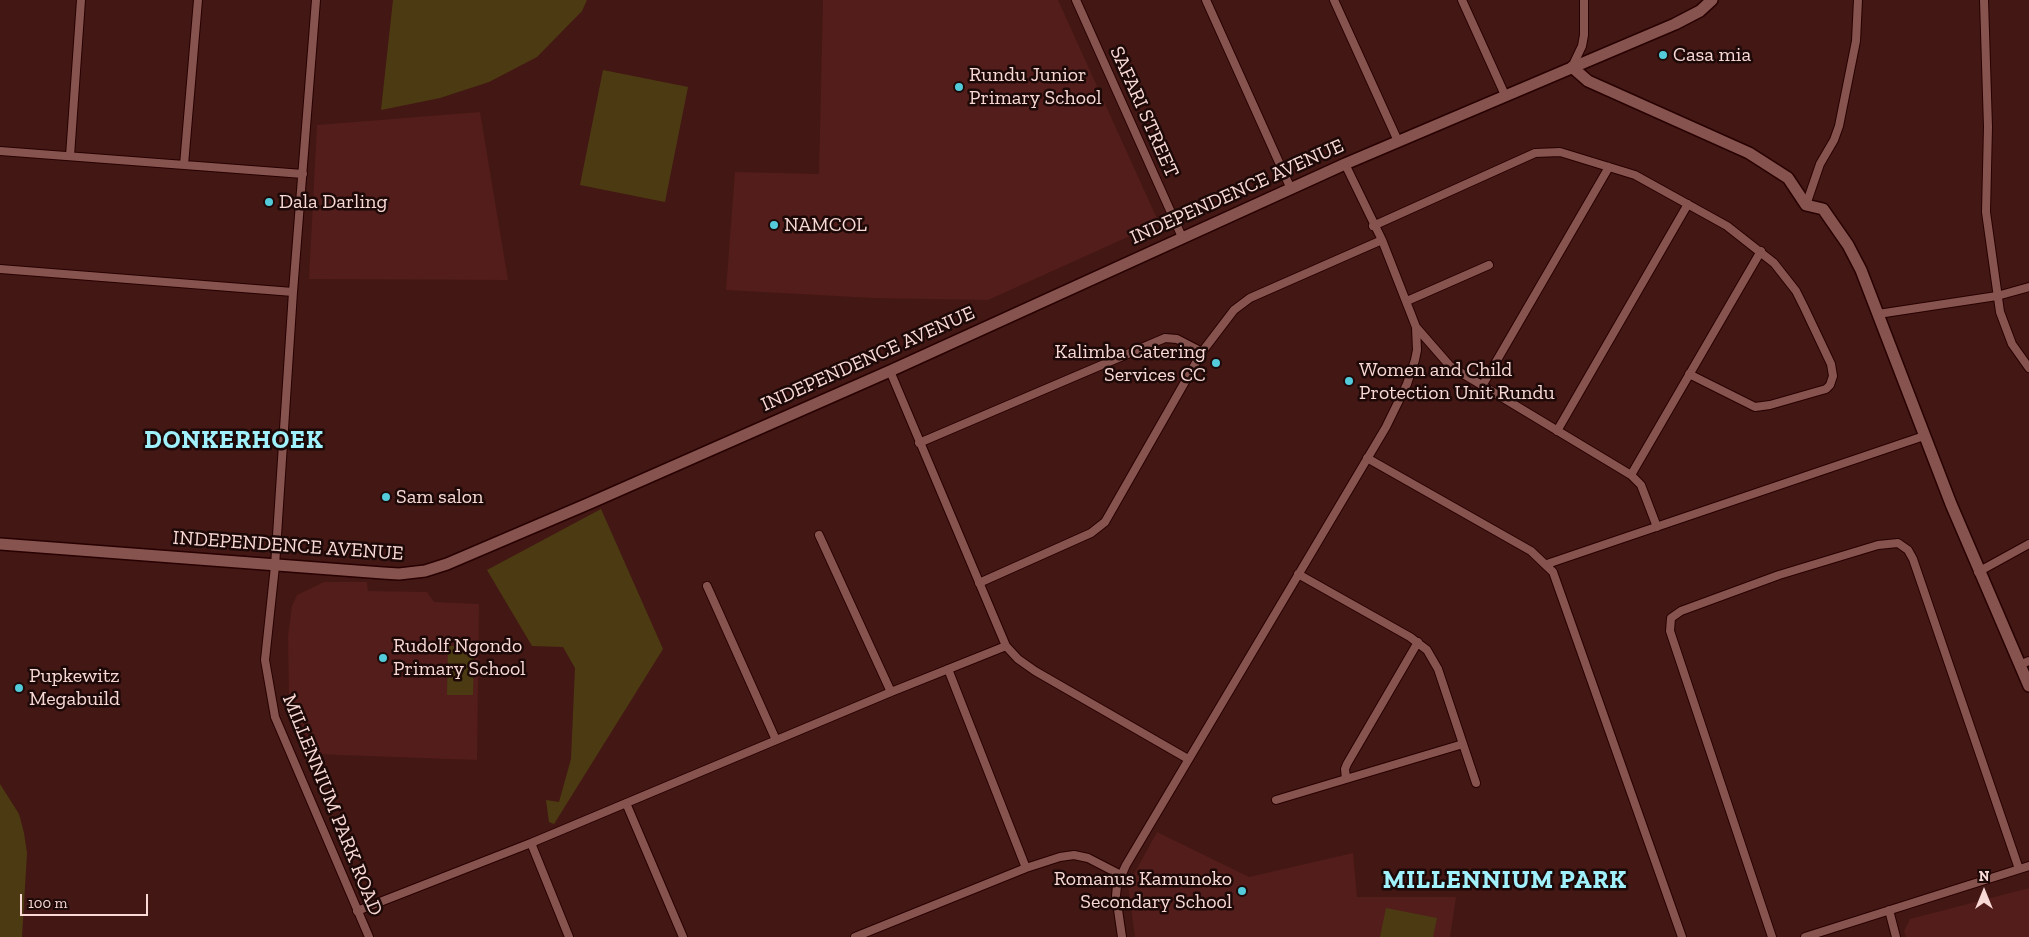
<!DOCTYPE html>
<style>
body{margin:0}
#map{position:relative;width:2029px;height:937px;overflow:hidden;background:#431714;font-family:"Zilla Slab",serif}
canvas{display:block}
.north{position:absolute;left:1959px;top:867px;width:50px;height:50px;-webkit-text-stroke:4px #1d0908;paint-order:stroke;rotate:0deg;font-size:14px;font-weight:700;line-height:20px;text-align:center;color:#f8d9d5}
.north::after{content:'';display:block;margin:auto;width:18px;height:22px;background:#f8d9d5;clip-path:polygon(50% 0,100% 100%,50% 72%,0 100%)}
.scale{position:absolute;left:20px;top:894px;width:128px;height:22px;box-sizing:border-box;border:2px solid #f8d9d5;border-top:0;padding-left:6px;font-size:15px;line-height:18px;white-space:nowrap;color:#f8d9d5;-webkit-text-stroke:4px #1d0908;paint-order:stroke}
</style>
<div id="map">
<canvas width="2029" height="937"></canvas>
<div class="north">N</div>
<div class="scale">100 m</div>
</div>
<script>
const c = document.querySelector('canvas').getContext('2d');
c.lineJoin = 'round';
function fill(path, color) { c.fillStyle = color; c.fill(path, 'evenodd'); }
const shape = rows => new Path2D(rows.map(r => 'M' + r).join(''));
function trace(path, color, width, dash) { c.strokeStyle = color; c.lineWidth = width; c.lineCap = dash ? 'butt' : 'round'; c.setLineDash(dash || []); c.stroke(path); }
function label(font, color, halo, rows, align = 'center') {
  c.font = font + ' "Zilla Slab",serif'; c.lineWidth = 5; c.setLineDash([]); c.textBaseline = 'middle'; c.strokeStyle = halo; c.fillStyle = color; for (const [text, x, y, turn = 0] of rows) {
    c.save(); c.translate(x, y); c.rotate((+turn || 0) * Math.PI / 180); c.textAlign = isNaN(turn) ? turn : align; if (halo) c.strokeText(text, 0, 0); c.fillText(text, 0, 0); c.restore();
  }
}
fill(shape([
 [823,0,1058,0,1159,223,988,300,873,298,726,290,735,172,819,174],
 [480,112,508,280,309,279,317,125],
 [324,582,367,582,368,591,427,592,434,602,479,604,477,760,314,754,289,695,288,636,292,606,297,595],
 [1157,832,1249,877,1353,853,1357,897,1456,897,1450,937,1135,937,1128,885],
 [2029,888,2029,937,1906,937,1904,931,1910,919]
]), '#521d1a');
fill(shape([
 [393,0,587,0,582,11,537,57,489,82,440,98,381,110],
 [603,70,688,87,665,202,580,185],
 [601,509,663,649,554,824,549,822,546,800,559,802,571,759,575,668,563,647,532,646,487,570],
 [448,646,474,646,473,695,447,695],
 [0,784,19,814,24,833,27,853,22,937,0,937],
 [1386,908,1437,918,1433,937,1380,937]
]), '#4c3b12');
const street = shape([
 [316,0,293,292,275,566,265,660,275,717,369,937],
 [1076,0,1182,237],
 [1206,0,1291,189],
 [1334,0,1398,141],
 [1462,0,1505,95],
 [1984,0,1988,127,1986,212,2000,312,2012,344,2029,368],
 [1572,67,1582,46,1584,35,1584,0],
 [0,151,303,174],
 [70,156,81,0],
 [184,165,198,0],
 [1806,205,1820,164,1834,140,1839,126,1856,41,1858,0],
 [1373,226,1535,153,1560,152,1635,175,1727,226,1774,263,1796,291,1804,307,1831,364,1833,376,1830,385,1826,389,1770,405,1755,407,1689,374],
 [0,269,293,292],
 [1407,301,1489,265],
 [1878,314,1997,296,2029,287],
 [1416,327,1450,366,1631,475,1641,485,1657,527],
 [890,371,1006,646,1018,659,1035,671,1188,759],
 [1482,386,1609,167],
 [1557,431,1688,204],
 [919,443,1165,338,1177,339,1202,352],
 [1367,458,1531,551,1553,572,1682,937],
 [1631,475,1761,251],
 [819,535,891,692],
 [1547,564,1924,436],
 [1978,572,2029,544],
 [1298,574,1410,637,1427,650,1438,669,1476,783],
 [979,583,1091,533,1105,522,1202,352,1234,310,1250,298,1382,240],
 [707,586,776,740],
 [2019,665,2029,661],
 [948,669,1026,868],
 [1346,779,1345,769,1347,764,1418,642],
 [1276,800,1463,744],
 [626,803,683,937],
 [531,843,569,937],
 [1889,910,1896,937],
 [357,911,531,843,891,692,1006,646],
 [855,937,1026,868,1060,857,1074,855,1088,858,1121,875],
 [1122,937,1116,896,1117,885,1126,865,1386,427,1407,384,1415,360,1417,350,1416,327,1409,309,1382,240,1345,164],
 [1772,937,1670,631,1671,618,1681,611,1779,575,1878,545,1898,543,1908,550,1913,559,2019,869],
 [1805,937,2029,866]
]);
const secondary = shape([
 [1572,67,1588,81,1749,153,1788,178,1806,205,1823,209,1848,245,1861,270,1951,504,2029,686],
 [0,544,383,573,399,574,425,571,447,564,590,503,890,371,1345,164,1675,24,1700,11,1712,0]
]);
trace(street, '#270001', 10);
trace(secondary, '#270001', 14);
trace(street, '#87534e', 8);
trace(secondary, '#87534e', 11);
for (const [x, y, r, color] of [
 [1663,55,5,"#53cbda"],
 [959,87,5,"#53cbda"],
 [269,202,5,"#53cbda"],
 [774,225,5,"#53cbda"],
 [1216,363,5,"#53cbda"],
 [1349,381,5,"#53cbda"],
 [386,497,5,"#53cbda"],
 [383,658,5,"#53cbda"],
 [19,688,5,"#53cbda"],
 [1242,891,5,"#53cbda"]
]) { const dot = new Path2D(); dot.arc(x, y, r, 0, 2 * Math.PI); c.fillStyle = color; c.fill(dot); trace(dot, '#1d0908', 2); }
label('20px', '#f8d9d5', '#1d0908', [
 ["Casa mia",1673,55],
 ["Rundu Junior",969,75],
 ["Primary School",969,98],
 ["Dala Darling",279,202],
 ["NAMCOL",784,225],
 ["Kalimba Catering",1206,352,"right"],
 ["Services CC",1206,375,"right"],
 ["Women and Child",1359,370],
 ["Protection Unit Rundu",1359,393],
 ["Sam salon",396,497],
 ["Rudolf Ngondo",393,646],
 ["Primary School",393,669],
 ["Pupkewitz",29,676],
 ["Megabuild",29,699],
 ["Romanus Kamunoko",1232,879,"right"],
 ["Secondary School",1232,902,"right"]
], 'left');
label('20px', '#f8d9d5', '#1d0908', [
 ["SAFARI STREET",1144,112,66],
 ["INDEPENDENCE AVENUE",1237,192,-24],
 ["INDEPENDENCE AVENUE",868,359,-24],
 ["INDEPENDENCE AVENUE",288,546,4],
 ["MILLENNIUM PARK ROAD",332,805,68]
]);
c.letterSpacing = '1px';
label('bold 25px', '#a0f1fc', '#1d0908', [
 ["DONKERHOEK",234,441],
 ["MILLENNIUM PARK",1505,881]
]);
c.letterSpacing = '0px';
</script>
